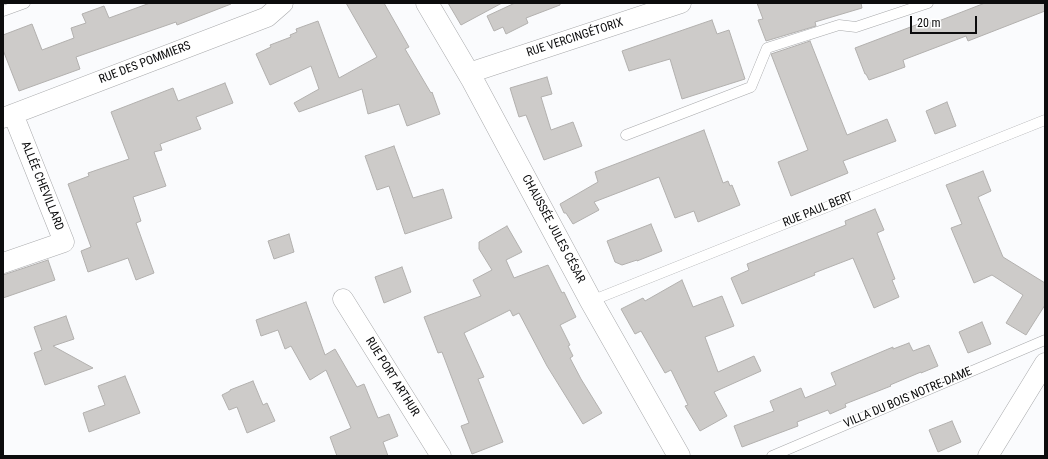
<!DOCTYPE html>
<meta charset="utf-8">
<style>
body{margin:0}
#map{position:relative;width:1048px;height:459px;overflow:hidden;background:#fafbfd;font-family:"Roboto Condensed",sans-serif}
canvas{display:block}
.frame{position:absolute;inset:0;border:4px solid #0c0c0d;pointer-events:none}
.scale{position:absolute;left:910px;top:16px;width:67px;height:18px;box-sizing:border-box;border:2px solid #0c0c0d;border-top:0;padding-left:5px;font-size:12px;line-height:14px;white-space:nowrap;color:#0c0c0d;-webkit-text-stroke:3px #fff;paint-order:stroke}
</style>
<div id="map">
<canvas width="1048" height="459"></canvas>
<div class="frame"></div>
<div class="scale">20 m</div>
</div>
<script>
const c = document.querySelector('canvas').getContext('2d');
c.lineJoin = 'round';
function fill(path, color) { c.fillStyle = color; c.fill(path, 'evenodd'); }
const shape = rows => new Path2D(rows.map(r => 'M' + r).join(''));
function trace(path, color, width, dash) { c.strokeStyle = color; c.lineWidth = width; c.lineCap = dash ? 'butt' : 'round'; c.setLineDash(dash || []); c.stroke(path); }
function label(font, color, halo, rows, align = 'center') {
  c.font = font + ' "Roboto Condensed",sans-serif'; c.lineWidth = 3; c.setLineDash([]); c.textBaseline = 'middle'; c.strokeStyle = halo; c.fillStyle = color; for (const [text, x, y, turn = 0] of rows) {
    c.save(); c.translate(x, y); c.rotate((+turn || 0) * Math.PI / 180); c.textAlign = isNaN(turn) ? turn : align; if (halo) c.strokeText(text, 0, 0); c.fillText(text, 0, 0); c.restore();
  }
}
const building = shape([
 [150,3,231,3,231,4,177,25,176,22,76,57,80,69,19,91,3,50,3,35,32,24,42,50,74,38,71,28,86,23,82,14,104,6,109,18,150,3],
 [346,3,384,3,409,47,405,49,431,93,432,92,440,114,407,126,399,104,368,114,362,89,299,112,294,103,319,89,311,66,270,85,256,54,271,47,270,45,291,37,290,35,297,32,296,29,318,21,339,78,377,57,346,3],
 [448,3,502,3,461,25,448,3],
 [515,3,560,3,560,5,526,18,528,23,506,34,503,27,494,31,487,16,515,3],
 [757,3,861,3,862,8,815,22,816,26,766,41,758,20,763,19,757,3],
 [985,3,1045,3,1045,11,968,41,966,36,903,60,905,67,886,74,869,80,866,74,865,74,855,48,929,20,931,24,985,3],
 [712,20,717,34,729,30,745,79,682,99,670,59,629,71,622,51,712,20],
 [810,41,847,135,887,119,896,141,843,161,848,173,791,196,778,162,808,150,771,54,810,41],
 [547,77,552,94,541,97,551,130,573,122,582,146,544,160,526,115,519,117,510,88,547,77],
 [225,83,233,103,196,117,201,129,160,144,162,150,154,152,166,186,133,197,141,221,136,223,154,273,136,280,128,258,88,272,81,251,91,247,68,184,89,176,88,173,129,159,111,112,173,88,178,101,225,83],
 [947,102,956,126,935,134,926,111,947,102],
 [704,130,723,183,728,181,730,186,732,185,740,205,698,222,694,211,675,218,659,177,594,202,599,210,573,224,566,213,564,213,560,204,598,182,595,172,704,130],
 [394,146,413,198,443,189,452,218,405,234,389,186,377,190,365,156,394,146],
 [983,171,991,191,978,197,1003,257,1045,283,1045,305,1026,335,1006,323,1023,295,992,275,974,283,951,228,962,224,946,185,983,171],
 [875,209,884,230,877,233,895,279,892,280,899,297,874,308,853,258,814,273,815,275,742,304,731,278,749,270,747,264,846,225,845,221,875,209],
 [651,224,662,251,637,261,637,260,622,265,615,262,607,241,651,224],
 [507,226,522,252,506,260,514,278,548,265,562,293,564,292,576,317,560,325,570,345,568,346,573,356,570,358,581,379,602,413,583,424,547,366,519,313,513,316,510,310,464,333,484,377,478,379,503,442,472,454,461,426,469,423,442,352,438,353,424,317,481,296,473,280,492,270,479,249,479,242,507,226],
 [289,234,294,252,274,259,268,241,289,234],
 [48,260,55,280,3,298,3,275,48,260],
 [402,267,411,292,384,303,375,277,402,267],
 [682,280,693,307,722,296,734,326,705,337,718,372,754,356,761,371,714,392,727,416,700,431,685,406,688,405,671,370,665,373,641,331,635,334,621,309,643,298,645,301,682,280],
 [306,302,325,355,335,349,357,387,364,384,378,418,389,414,398,436,383,442,388,456,337,456,330,437,351,428,326,370,310,380,291,346,285,349,278,330,261,336,256,320,306,302],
 [66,316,74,339,53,346,93,368,45,385,34,353,42,350,34,327,66,316],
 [982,322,991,344,968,353,959,332,982,322],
 [909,343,913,351,929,345,938,366,921,373,921,372,890,385,891,386,845,404,846,407,830,414,828,410,797,422,798,426,742,447,734,426,774,411,770,401,801,388,805,398,836,385,831,373,893,347,893,349,909,343],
 [125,376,140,413,89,432,83,413,105,405,98,386,125,376],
 [253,381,263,405,267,403,275,421,247,433,237,407,229,410,222,395,230,391,230,390,253,381],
 [952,421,961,442,938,452,929,430,952,421]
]);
fill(building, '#cdcbc9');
trace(building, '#b2b0ae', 1);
const service = shape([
 [3,11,25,3],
 [626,135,751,87,767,48,839,25,856,27,928,3],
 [591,301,1045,120],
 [772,456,1045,340]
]);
const minor = shape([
 [469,73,681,3],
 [3,118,267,17,283,3],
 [3,263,64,242,13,114],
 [343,299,441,456],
 [988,456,1045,363]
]);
const tertiary = shape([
 [427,3,473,81,591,301,679,456]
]);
trace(service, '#a8a9ab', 11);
trace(minor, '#a8a9ab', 21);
trace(tertiary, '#a8a9ab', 23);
trace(service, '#fff', 10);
trace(minor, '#fff', 20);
trace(tertiary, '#fff', 22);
label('12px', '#0c0c0d', '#fff', [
 ["RUE VERCINGÉTORIX",575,38,-18],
 ["RUE DES POMMIERS",145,63,-21],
 ["ALLÉE CHEVILLARD",42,186,68],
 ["RUE PAUL BERT",818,210,-22],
 ["CHAUSSÉE JULES CÉSAR",553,229,62],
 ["RUE PORT ARTHUR",392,377,58],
 ["VILLA DU BOIS NOTRE-DAME",908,398,-23]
]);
</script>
